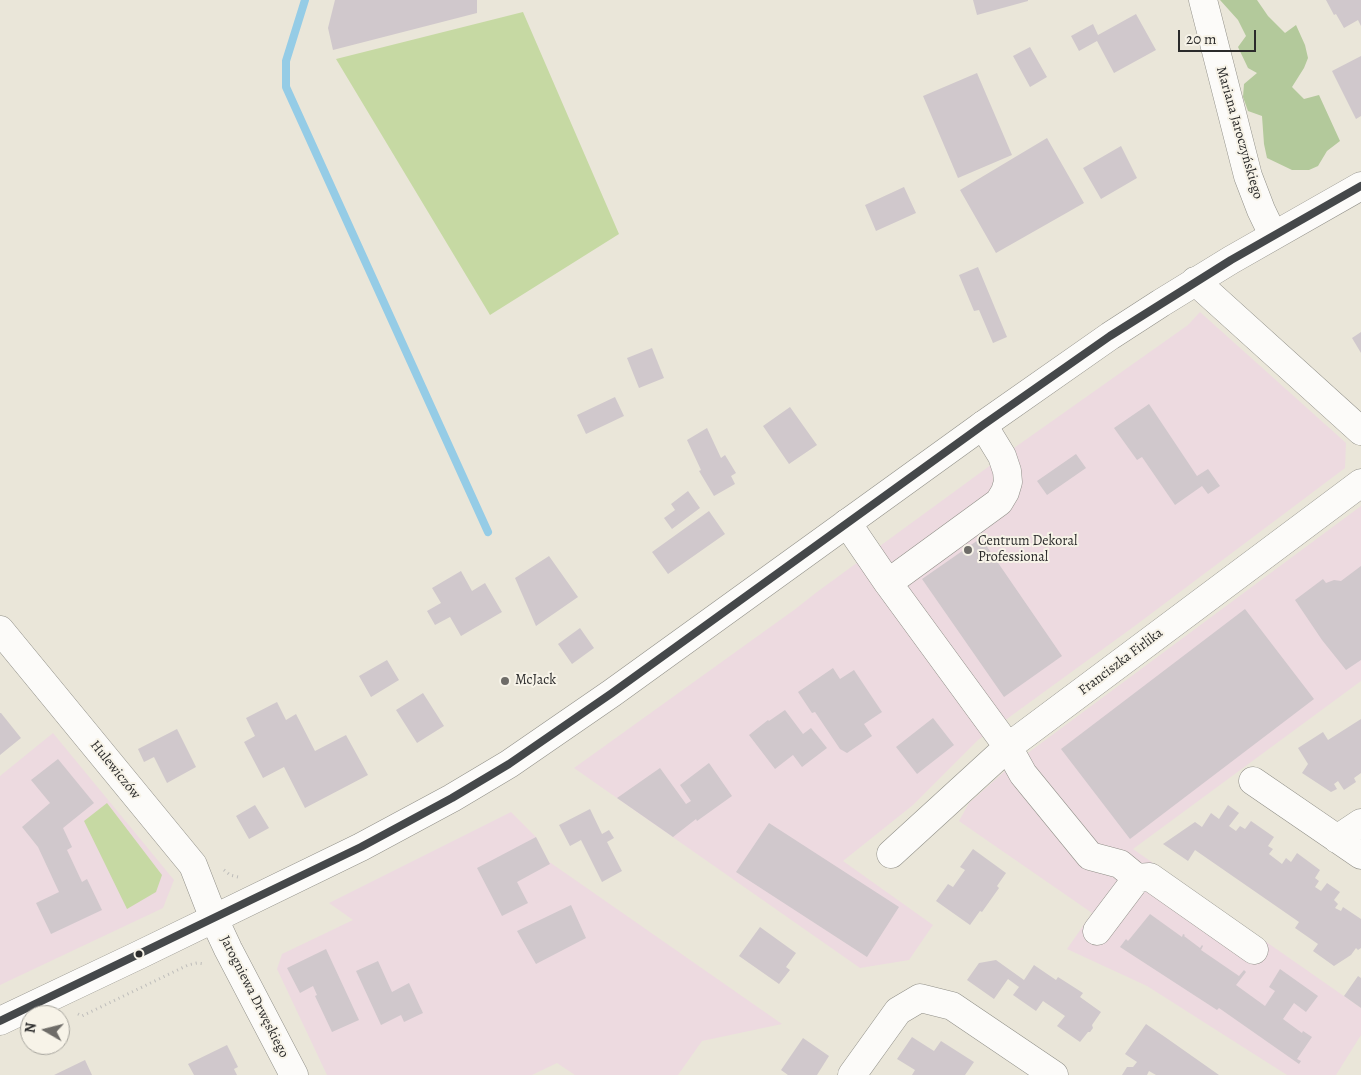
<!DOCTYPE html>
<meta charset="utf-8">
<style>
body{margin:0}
#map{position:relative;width:1361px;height:1075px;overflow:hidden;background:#eae6d9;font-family:Alegreya,serif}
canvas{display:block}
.north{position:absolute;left:20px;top:1005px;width:50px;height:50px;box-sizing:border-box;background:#f7f3e8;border:1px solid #a5a39c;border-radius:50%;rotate:278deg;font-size:14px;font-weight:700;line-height:20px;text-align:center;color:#2b2b2b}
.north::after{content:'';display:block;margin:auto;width:18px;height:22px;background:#6e6c68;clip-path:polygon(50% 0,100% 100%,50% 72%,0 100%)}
.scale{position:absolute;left:1178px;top:30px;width:78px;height:22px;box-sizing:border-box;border:2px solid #2b2b2b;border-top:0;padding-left:6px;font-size:15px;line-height:18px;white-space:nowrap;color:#2b2b2b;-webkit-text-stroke:4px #f7f3e8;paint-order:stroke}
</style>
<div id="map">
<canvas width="1361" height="1075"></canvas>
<div class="north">N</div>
<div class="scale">20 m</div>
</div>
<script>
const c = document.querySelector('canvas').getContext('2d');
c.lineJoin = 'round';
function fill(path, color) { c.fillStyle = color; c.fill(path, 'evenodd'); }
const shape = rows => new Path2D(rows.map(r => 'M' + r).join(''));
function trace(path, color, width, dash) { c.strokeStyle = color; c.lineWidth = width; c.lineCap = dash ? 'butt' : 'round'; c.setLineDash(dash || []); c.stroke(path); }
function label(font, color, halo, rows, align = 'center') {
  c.font = font + ' Alegreya,serif'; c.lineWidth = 4; c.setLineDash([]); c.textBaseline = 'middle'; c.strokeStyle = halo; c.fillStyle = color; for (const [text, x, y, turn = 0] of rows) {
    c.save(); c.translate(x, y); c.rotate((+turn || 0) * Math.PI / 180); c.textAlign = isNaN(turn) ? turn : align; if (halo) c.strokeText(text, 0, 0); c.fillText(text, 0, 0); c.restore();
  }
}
fill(shape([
 [1200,312,1346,443,1345,468,1136,625,978,740,913,805,843,861,933,925,909,960,860,968,574,768,794,610,817,592,1014,448,1188,325],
 [1361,506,1361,681,1133,849,1361,1008,1361,1035,1336,1075,1287,1075,1147,986,1067,949,1092,913,959,821,969,803,1013,764],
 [53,733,174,880,163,908,0,985,0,776],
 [511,812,536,837,548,861,782,1024,702,1041,678,1075,575,1075,557,1063,532,1075,327,1075,277,969,282,954,353,920,329,903]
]), '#eddae0');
fill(shape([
 [523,12,619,234,490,315,336,59],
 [107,803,162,875,156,892,127,909,84,821]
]), '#c6d9a3');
fill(shape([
 [1220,0,1257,0,1268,16,1285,33,1296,25,1305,45,1308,58,1304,68,1292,87,1304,99,1319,95,1340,141,1327,151,1318,166,1309,170,1292,170,1267,158,1264,144,1262,116,1248,111,1243,97,1244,84,1257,73,1248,68,1238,47,1246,36,1238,20]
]), '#b3c99b');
trace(shape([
 [305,0,286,61,286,87,488,532]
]), '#95cce6', 8);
fill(shape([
 [335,0,477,0,477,13,333,50,328,28],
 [973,0,1028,0,1028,1,977,15],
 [1326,0,1361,0,1361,26,1358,20,1344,28,1336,14,1334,15],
 [1136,14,1156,50,1114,73,1097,41,1079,51,1071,36,1093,24,1098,35],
 [1030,47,1047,77,1030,87,1013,56],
 [1361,56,1361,116,1356,119,1332,71],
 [977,73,1012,155,958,178,923,96],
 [1047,138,1084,203,996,253,960,190],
 [1121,146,1137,178,1101,199,1083,168],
 [904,187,916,213,876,231,865,205],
 [978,267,1007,337,993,343,979,310,974,311,959,275],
 [1361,332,1361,353,1352,338],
 [652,348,664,378,639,388,627,358],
 [615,397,624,416,586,434,577,415],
 [1149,404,1197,476,1208,469,1220,486,1208,494,1202,486,1175,505,1142,457,1137,460,1114,428],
 [790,407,817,445,789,464,763,426],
 [707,428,721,458,725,455,736,473,731,476,735,484,714,496,699,471,701,470,687,440],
 [1076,454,1086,468,1047,495,1037,481],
 [688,491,700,508,672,529,664,518,675,510,671,504],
 [709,511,725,534,668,574,652,552],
 [981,538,1062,656,1004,697,922,579],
 [549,556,578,597,536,626,515,578],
 [1361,566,1361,660,1346,670,1322,640,1295,600,1323,579,1326,583,1334,580,1341,581],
 [461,571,472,591,485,583,502,612,461,636,450,617,435,625,427,611,441,603,432,588],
 [1245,609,1314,699,1130,839,1061,749],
 [580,628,594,648,572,664,558,644],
 [387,660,399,680,371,697,359,676],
 [833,668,840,679,854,670,882,712,864,724,872,736,847,753,840,749,815,712,812,713,798,692],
 [423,693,444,726,417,743,396,710],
 [277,702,286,720,296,714,315,751,346,735,368,775,305,808,284,767,263,778,244,742,255,736,246,718],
 [785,710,803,734,811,728,827,748,802,767,793,755,775,769,749,735,768,720,769,721],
 [0,713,1,713,21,738,0,755],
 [933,718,954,745,917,774,896,747],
 [1361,719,1361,773,1354,778,1356,782,1344,790,1338,781,1334,784,1337,789,1331,792,1302,773,1308,764,1298,748,1323,732,1328,740],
 [177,729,196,767,167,783,154,757,144,762,138,749],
 [58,759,94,803,63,828,72,847,67,850,82,882,87,879,102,910,51,934,36,903,59,892,38,847,22,827,50,803,31,780],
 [709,763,732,796,697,821,696,819,673,837,617,798,660,768,686,804,691,801,680,785],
 [255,805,269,828,249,839,236,816],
 [1228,805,1239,813,1229,826,1236,831,1240,826,1245,829,1251,821,1274,837,1268,846,1273,849,1269,854,1282,864,1286,858,1291,862,1297,853,1320,870,1315,878,1319,881,1315,887,1321,891,1327,883,1340,892,1334,900,1338,904,1335,908,1341,911,1343,907,1361,919,1361,948,1358,950,1356,948,1351,955,1334,966,1313,951,1318,944,1295,928,1299,922,1195,850,1188,861,1163,844,1195,822,1202,827,1211,813,1219,819],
 [590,809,602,834,609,830,614,838,607,842,622,871,602,882,581,840,570,846,559,825],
 [769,823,899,907,867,957,736,872],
 [536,837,550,864,517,882,528,903,502,916,477,868],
 [973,849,1006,873,997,886,999,888,982,912,980,911,970,925,936,901,948,884,953,887,965,870,960,867],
 [571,905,586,938,536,964,517,931],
 [1150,914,1182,937,1183,934,1185,935,1184,936,1200,948,1202,945,1203,946,1201,950,1239,976,1244,970,1246,972,1236,985,1265,1006,1275,991,1269,987,1280,969,1318,996,1306,1012,1294,1003,1283,1019,1302,1033,1303,1031,1312,1037,1297,1059,1301,1061,1299,1064,1219,1008,1217,1010,1120,947,1126,939,1128,941],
 [760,927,796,953,786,967,790,970,779,984,739,956],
 [326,949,359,1020,332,1032,315,996,317,995,313,986,300,993,287,968],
 [996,960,1024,980,1034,965,1056,980,1058,977,1083,993,1080,997,1101,1012,1092,1025,1093,1028,1090,1032,1088,1032,1080,1042,1057,1026,1065,1016,1043,1001,1036,1011,1013,995,1019,987,1008,979,994,999,967,980,979,963],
 [378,961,392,992,409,983,423,1013,404,1022,401,1015,381,1025,356,971],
 [1358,976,1361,978,1361,1008,1344,996],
 [1146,1024,1165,1037,1219,1075,1156,1075,1149,1071,1147,1075,1122,1075,1127,1067,1133,1067,1137,1062,1125,1054],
 [912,1037,934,1051,941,1041,974,1062,965,1075,912,1075,915,1070,897,1059],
 [803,1038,829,1056,817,1075,788,1075,781,1070],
 [227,1045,238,1067,234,1069,237,1075,194,1075,188,1064],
 [85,1060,92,1075,54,1075]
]), '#d0c8cc');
const minor = shape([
 [1203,0,1248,176,1261,210,1273,235],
 [1195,281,1361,431],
 [847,523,888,583,1008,747,1023,774,1090,856,1120,864,1137,878,1150,877,1254,950],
 [888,583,999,502,1005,492,1008,482,1007,471,1002,456,983,425],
 [0,630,193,865,214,919,228,949,294,1075],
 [1253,781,1361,855],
 [1337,839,1361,823],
 [891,854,1008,747,1361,483],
 [1097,931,1137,878],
 [852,1075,898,1011,920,998,952,1006,1054,1075]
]);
const major = shape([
 [0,1021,139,955,361,847,452,798,509,764,612,693,983,425,1110,336,1161,303,1231,260,1361,186]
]);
trace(minor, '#908f88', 29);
trace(major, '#908f88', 29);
trace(shape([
 [224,870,230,875,238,877],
 [78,1014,82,1016,188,965,197,963,205,964]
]), '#bdbcba', 3, [1, 4]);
trace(minor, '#fcfbf9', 28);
trace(major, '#fcfbf9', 28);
trace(shape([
 [0,1021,361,847,452,798,509,764,612,693,983,425,1110,336,1231,260,1361,186]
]), '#45484a', 8);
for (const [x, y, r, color] of [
 [968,550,5,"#6e6c68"],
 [505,681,5,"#6e6c68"],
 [139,954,4.5,"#2b2b2b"]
]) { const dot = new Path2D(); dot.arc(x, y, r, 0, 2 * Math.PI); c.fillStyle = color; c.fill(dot); trace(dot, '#f7f3e8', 2); }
label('14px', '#2b2b2b', '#f7f3e8', [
 ["Mariana Jaroczyńskiego",1239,133,74],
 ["Franciszka Firlika",1121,662,-37],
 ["Hulewiczów",115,770,51],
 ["Jarogniewa Drwęskiego",254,997,63]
]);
label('14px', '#2b2b2b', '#f7f3e8', [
 ["Centrum Dekoral",978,542],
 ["Professional",978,558],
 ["McJack",515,681]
], 'left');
</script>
